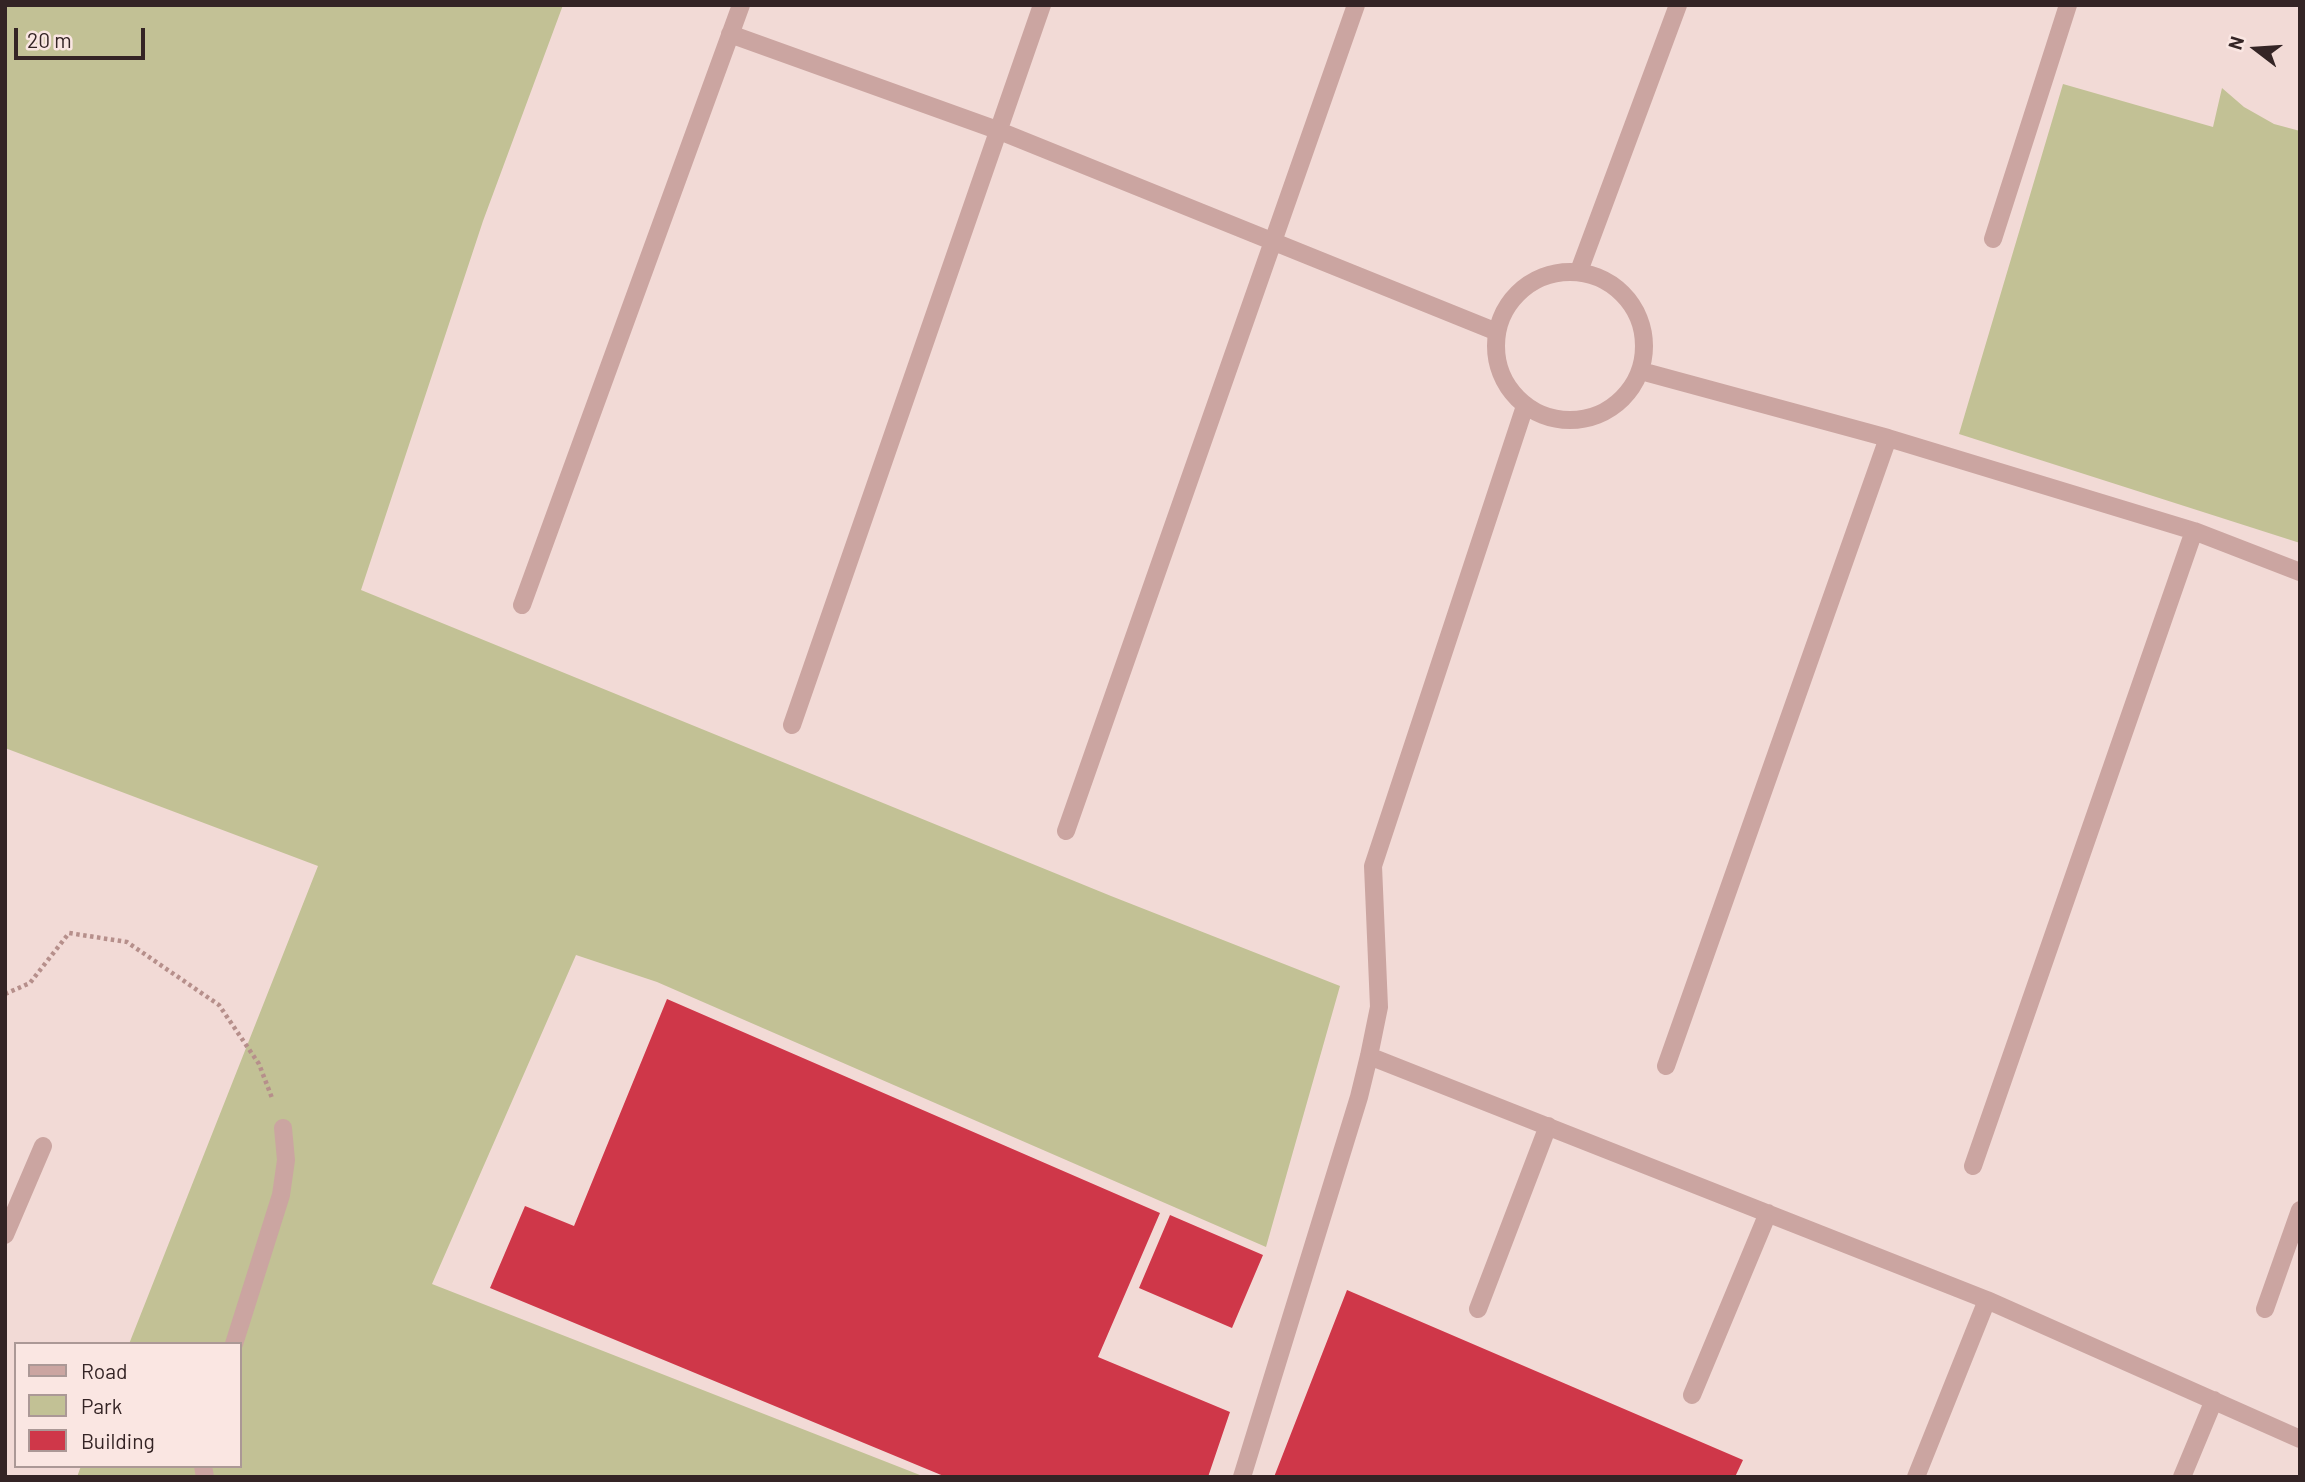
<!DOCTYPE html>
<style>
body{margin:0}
#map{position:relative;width:2305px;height:1482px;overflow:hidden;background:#f2dad6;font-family:Barlow,sans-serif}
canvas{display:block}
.frame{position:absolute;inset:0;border:7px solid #342425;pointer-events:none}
.legend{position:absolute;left:14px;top:1342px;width:228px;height:126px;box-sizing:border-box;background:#fae6e2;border:2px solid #ab9896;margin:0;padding:9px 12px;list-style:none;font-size:21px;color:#342425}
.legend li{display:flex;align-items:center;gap:14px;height:35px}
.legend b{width:35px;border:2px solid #ab9896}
.north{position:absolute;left:2221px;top:14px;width:70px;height:70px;-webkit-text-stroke:5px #fae6e2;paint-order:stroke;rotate:287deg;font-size:19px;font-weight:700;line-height:28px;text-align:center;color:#342425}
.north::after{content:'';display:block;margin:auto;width:24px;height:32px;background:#342425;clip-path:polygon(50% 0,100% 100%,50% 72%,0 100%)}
.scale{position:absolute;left:14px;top:28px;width:131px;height:32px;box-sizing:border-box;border:4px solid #342425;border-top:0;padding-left:9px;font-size:21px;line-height:24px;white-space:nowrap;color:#342425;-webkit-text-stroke:5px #fae6e2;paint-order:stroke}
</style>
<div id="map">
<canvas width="2305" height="1482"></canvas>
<div class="frame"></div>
<ul class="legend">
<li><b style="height:9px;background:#cba5a1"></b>Road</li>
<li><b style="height:19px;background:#c2c195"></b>Park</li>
<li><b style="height:19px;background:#cf3749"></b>Building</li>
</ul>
<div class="north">N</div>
<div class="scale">20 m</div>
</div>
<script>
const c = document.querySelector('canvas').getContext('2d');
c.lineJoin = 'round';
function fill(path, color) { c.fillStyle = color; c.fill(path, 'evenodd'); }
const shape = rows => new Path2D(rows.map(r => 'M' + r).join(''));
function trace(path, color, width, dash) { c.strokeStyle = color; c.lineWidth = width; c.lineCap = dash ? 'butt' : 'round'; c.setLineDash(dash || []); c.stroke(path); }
fill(shape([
 [5,5,563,5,483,221,361,590,1111,896,1340,986,1266,1247,657,982,576,955,432,1284,925,1477,77,1477,81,1466,240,1466,240,1344,129,1344,318,866,5,748],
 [2063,84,2213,127,2222,88,2244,107,2274,124,2300,131,2300,543,1959,434]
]), '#c2c195');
fill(shape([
 [667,999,1160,1213,1098,1357,1230,1412,1208,1477,946,1477,490,1288,525,1206,574,1226],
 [1170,1215,1263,1255,1232,1328,1139,1288],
 [1347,1290,1743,1460,1735,1477,1274,1477]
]), '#cf3749');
trace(shape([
 [5,994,30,983,69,933,127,942,219,1005,259,1064,272,1098]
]), '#b68f8b', 4.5, [3.5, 3.5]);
trace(shape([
 [234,1344,281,1195,286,1160,283,1128],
 [203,1466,205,1477]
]), '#cba5a1', 18);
trace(shape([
 [730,34,997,130,1497,332],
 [1993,239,2068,5],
 [1579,271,1678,5],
 '1496 346a74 74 0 1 1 148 0a74 74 0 1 1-148 0Z',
 [1641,371,1888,438,2194,531,2300,572],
 [522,605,741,5],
 [792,725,1042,5],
 [1066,831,1356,5],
 [1369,1056,1987,1300,2300,1439],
 [1666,1066,1888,438],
 [1973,1166,2194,531],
 [5,1235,43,1146],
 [1478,1309,1548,1126],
 [2265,1309,2300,1210],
 [1692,1395,1768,1213],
 [1242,1477,1359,1097,1369,1056,1379,1007,1373,866,1525,406],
 [1916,1477,1987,1300],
 [2182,1477,2214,1400]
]), '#cba5a1', 18);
</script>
